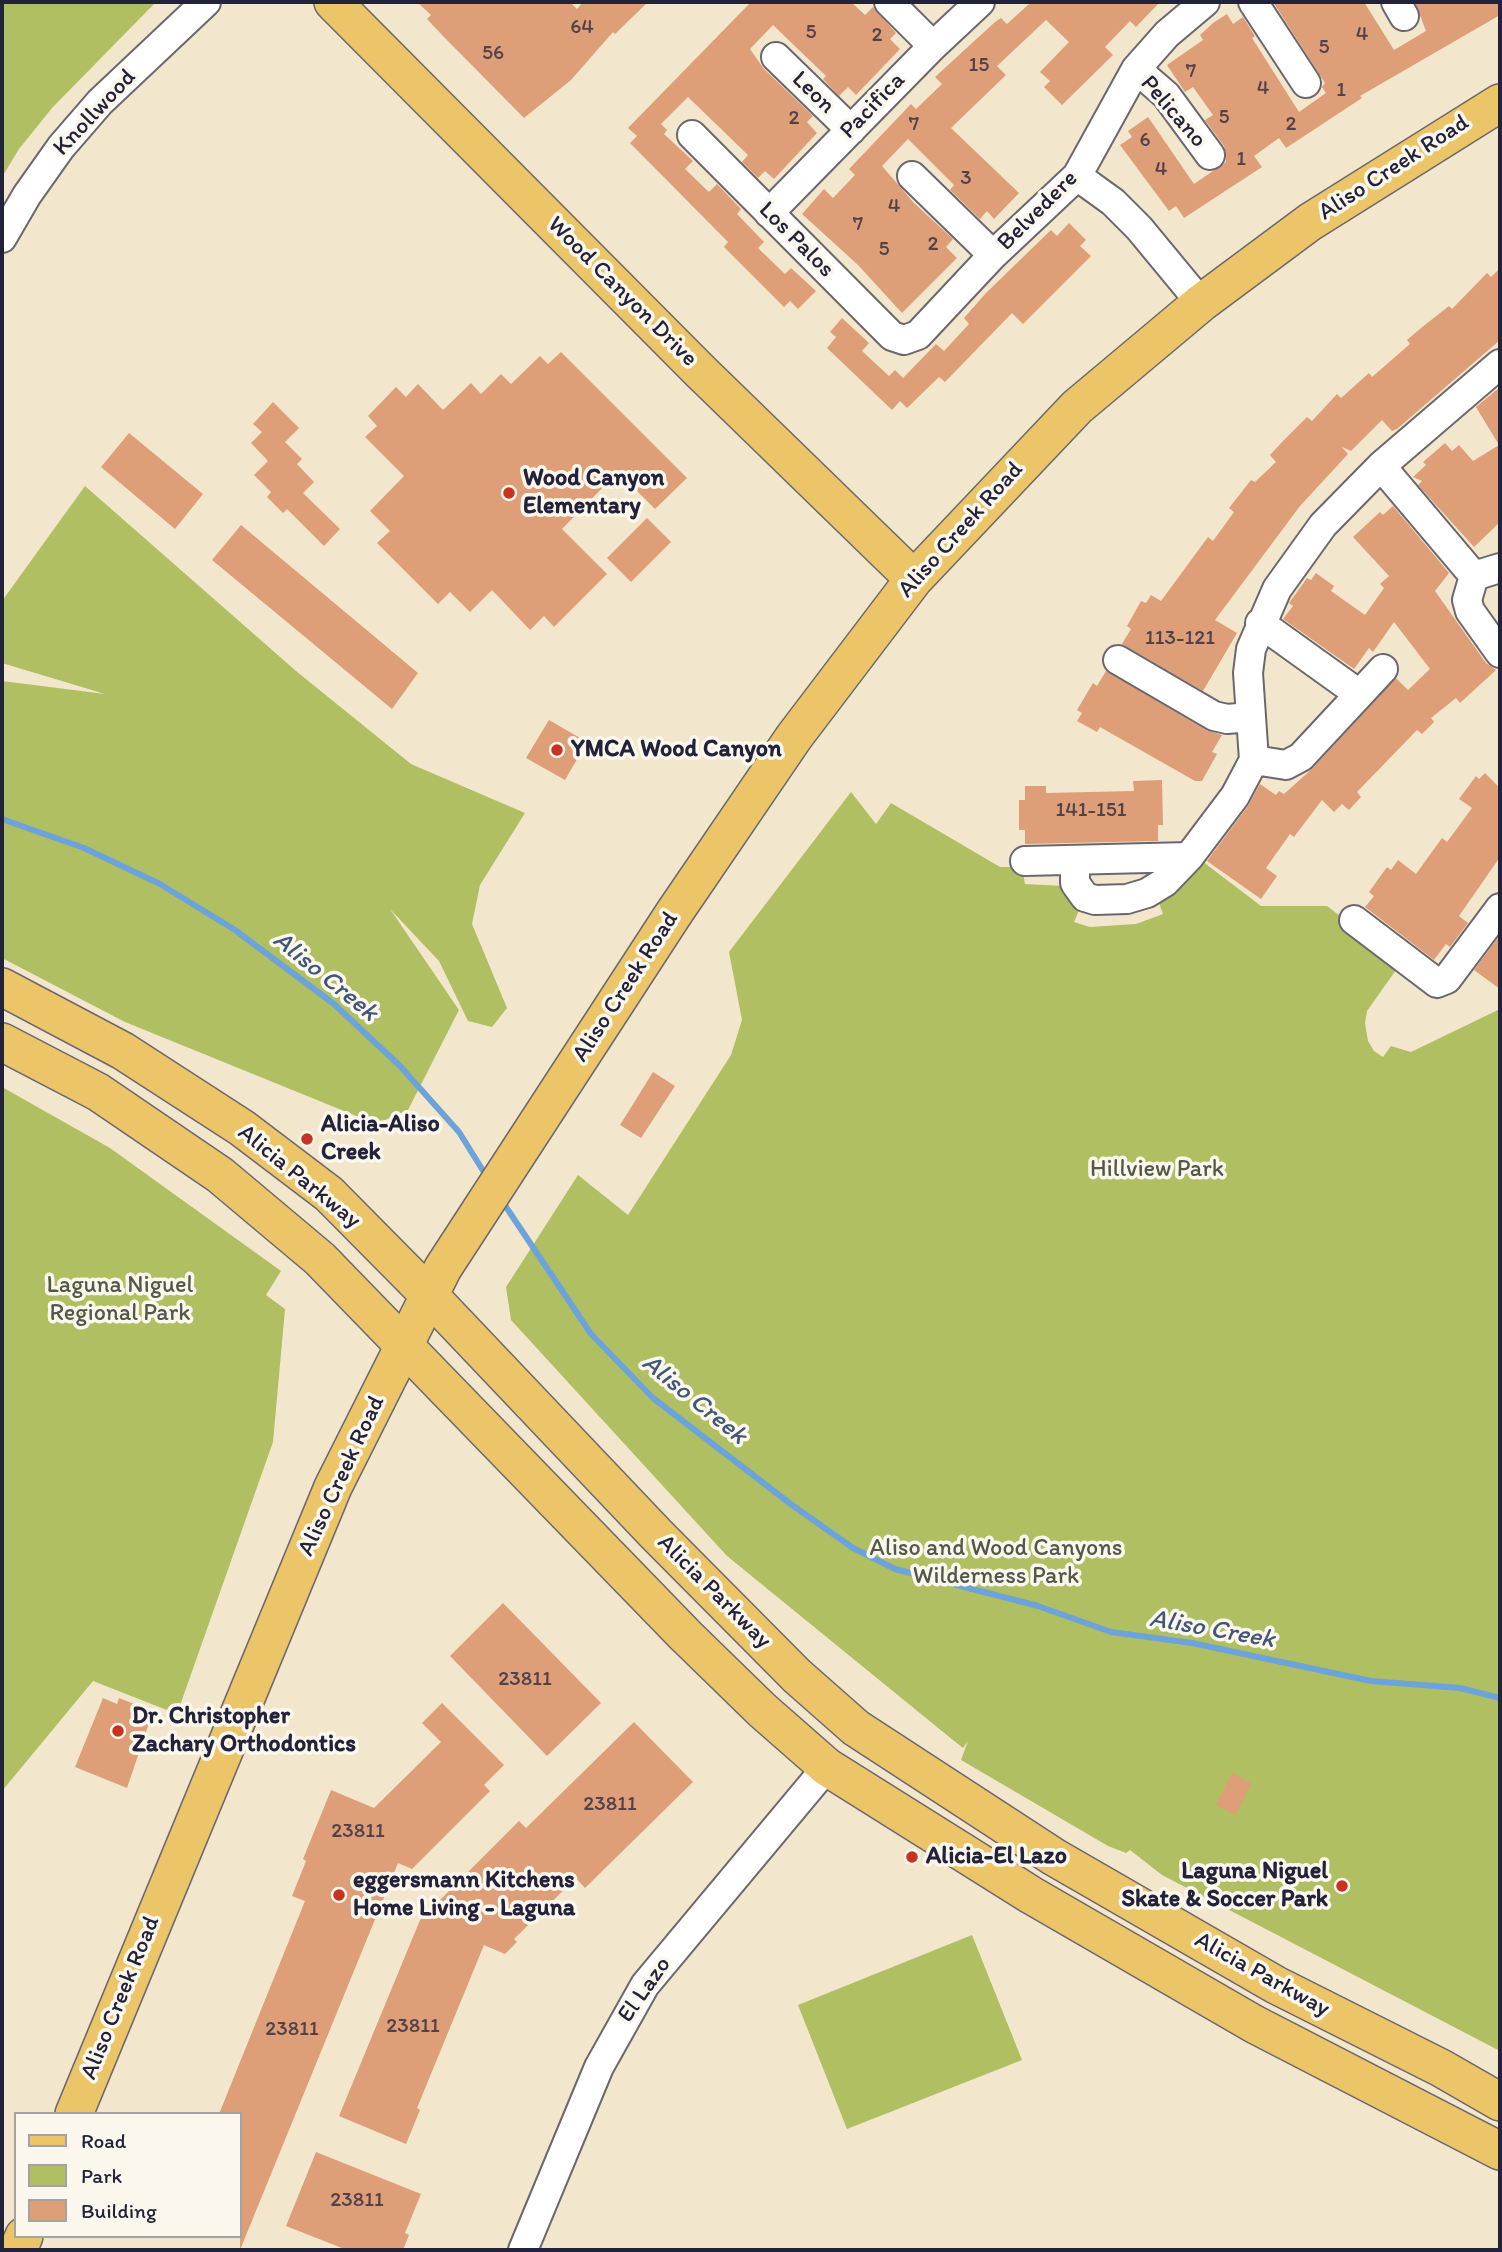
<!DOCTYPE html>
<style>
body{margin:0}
#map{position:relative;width:1502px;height:2252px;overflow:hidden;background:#f2e7cd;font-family:Itim,sans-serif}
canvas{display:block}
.frame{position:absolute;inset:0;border:4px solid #22223b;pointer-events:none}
.legend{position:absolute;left:14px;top:2112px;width:228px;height:126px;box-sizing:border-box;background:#fbf7ec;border:2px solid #a4a2a5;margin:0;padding:9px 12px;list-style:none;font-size:21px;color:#22223b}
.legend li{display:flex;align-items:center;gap:14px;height:35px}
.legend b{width:35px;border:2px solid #a4a2a5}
</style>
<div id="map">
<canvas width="1502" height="2252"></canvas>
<div class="frame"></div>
<ul class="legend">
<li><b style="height:9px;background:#ecc569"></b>Road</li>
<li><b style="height:19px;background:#afbf62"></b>Park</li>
<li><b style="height:19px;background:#de9e78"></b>Building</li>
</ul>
</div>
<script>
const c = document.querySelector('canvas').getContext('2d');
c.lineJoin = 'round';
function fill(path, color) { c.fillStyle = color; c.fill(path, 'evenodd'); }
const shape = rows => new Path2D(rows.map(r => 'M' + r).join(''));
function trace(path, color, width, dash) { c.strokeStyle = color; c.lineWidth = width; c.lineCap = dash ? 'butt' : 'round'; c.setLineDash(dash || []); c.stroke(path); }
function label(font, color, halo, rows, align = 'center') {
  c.font = font + ' Itim,sans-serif'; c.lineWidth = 7; c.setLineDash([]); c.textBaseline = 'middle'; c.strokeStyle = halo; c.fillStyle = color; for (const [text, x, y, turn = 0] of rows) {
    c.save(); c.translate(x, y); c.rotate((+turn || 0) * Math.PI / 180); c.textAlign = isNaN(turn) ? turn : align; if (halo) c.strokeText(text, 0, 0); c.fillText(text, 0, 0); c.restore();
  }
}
fill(shape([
 [2,2,156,2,52,108,19,149,2,177],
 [85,486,296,671,411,764,525,813,480,885,472,924,507,1008,492,1027,468,1021,439,961,390,909,459,1010,408,1110,376,1124,125,1022,2,958,2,681,105,694,2,663,2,601],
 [851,792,876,824,891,803,1000,867,1022,867,1025,884,1065,886,1080,908,1074,922,1090,927,1136,924,1163,914,1158,900,1186,880,1202,861,1261,906,1327,906,1348,922,1346,931,1396,970,1367,1011,1365,1023,1368,1041,1374,1051,1383,1057,1391,1046,1411,1052,1500,1009,1500,2051,1162,1875,1130,1850,1126,1853,1108,1846,961,1760,968,1741,963,1748,948,1736,727,1556,511,1320,506,1287,578,1175,628,1215,731,1055,742,1020,729,952],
 [2,1087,110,1148,281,1271,266,1295,285,1309,273,1442,177,1714,93,1681,2,1791],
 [972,1935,1022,2060,847,2129,798,2005]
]), '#afbf62');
trace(shape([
 [2,819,84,848,160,884,235,930,334,1004,400,1066,459,1132,487,1177],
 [502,1201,591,1334,653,1398,792,1505,853,1548,895,1569,1038,1606,1111,1632,1192,1643,1371,1681,1460,1688,1500,1698]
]), '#6da3db', 6);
fill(shape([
 [417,2,570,2,577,9,583,2,648,2,615,34,613,32,571,80,524,118,443,36,427,19,431,15],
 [751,2,851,2,865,15,873,7,896,33,890,39,900,49,856,95,848,87,839,96,823,79,826,76,773,25,750,49,764,69,813,116,807,122,817,133,774,179,765,171,758,178,742,162,748,155,688,97,661,124,667,130,664,134,693,161,685,169,709,192,717,184,741,209,737,214,764,242,758,248,785,274,791,268,816,291,798,309,790,301,784,307,724,247,728,242,630,143,637,136,628,128],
 [1027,2,1160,2,1136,27,1130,21,1105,47,1113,55,1062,105,1044,87,1050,81,1040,72,1069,42,1046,20,997,66,1006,75,951,128,1019,193,994,219,987,211,980,219,950,190,954,185,908,139,882,166,914,203,953,239,946,247,957,258,902,313,858,265,802,214,824,189,833,198,855,175,849,169,911,104,916,109,942,84,935,77,995,22,1001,18,1007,24,1029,4],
 [1273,2,1364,2,1394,50,1426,31,1415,2,1500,2,1500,15,1360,96,1362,98,1286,148,1279,138,1254,156,1262,167,1184,218,1176,206,1169,211,1120,145,1132,137,1128,131,1148,117,1194,184,1226,162,1224,146,1205,120,1213,115,1193,87,1185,92,1167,65,1203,40,1200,35,1213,23,1227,14,1233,24,1243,17,1255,36,1252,38,1299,112,1326,93,1322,87,1325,83],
 [1069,223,1086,240,1080,246,1091,256,1023,324,1012,313,945,382,939,377,907,408,900,401,892,410,827,348,836,337,830,332,842,318,869,343,862,351,889,376,895,370,903,378,936,344,944,351,969,324,964,318,986,293,1051,230,1057,236],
 [1500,268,1500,340,1397,429,1392,431,1382,420,1351,451,1342,447,1348,454,1300,506,1215,620,1237,633,1203,691,1122,644,1131,629,1127,626,1141,601,1146,603,1151,595,1161,601,1208,537,1213,541,1234,512,1229,508,1251,480,1255,482,1276,462,1270,455,1283,441,1307,417,1312,421,1337,394,1341,398,1369,373,1372,377,1410,344,1407,340,1421,328,1449,306,1452,309,1487,273,1491,277],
 [561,352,687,478,655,509,618,472,562,529,607,574,554,627,544,616,530,630,492,590,470,612,450,592,438,604,377,543,390,531,370,511,404,476,365,437,377,426,368,416,396,387,406,397,418,384,443,410,471,383,481,394,501,374,511,384,540,356,548,364],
 [1500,387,1500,522,1474,547,1418,485,1422,481,1413,477,1426,465,1423,462,1445,443,1452,451,1459,445,1473,461,1499,445,1476,407],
 [273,402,299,428,285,442,302,459,297,464,314,482,303,493,340,529,324,546,287,509,283,513,267,497,271,492,254,475,268,461,251,443,262,432,253,424],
 [129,433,203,494,175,529,101,467],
 [1393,506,1449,573,1435,591,1486,663,1496,670,1460,703,1456,698,1431,718,1434,722,1422,734,1417,730,1357,792,1361,797,1349,810,1342,804,1334,812,1322,800,1294,837,1290,834,1266,868,1277,876,1261,899,1207,861,1248,806,1260,784,1276,795,1279,791,1284,794,1313,768,1396,678,1408,690,1430,669,1394,622,1373,652,1369,648,1354,669,1283,619,1293,606,1289,603,1307,578,1311,580,1316,573,1334,586,1331,591,1365,615,1384,588,1380,584,1389,576,1353,537,1380,512,1383,515],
 [647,518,671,542,631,582,607,558],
 [241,525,418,673,392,709,212,560],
 [1106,671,1206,730,1222,735,1212,752,1217,754,1202,781,1195,781,1100,727,1097,732,1077,721,1082,713,1077,710,1093,683,1097,686],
 [549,720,587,742,565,780,526,758],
 [1485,773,1500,788,1500,857,1459,916,1468,923,1450,947,1446,944,1434,960,1365,907,1374,896,1369,892,1387,867,1391,870,1398,860,1416,874,1442,838,1447,842,1472,808,1459,799,1476,776,1479,779],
 [1162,780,1163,825,1158,825,1158,841,1025,844,1025,830,1019,830,1019,800,1025,800,1025,786,1046,786,1046,793,1134,791,1133,781],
 [1500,935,1500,989,1474,970],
 [653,1072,675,1086,641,1138,620,1125],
 [503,1603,601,1703,547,1756,450,1656],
 [103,1698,117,1704,119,1698,147,1709,145,1715,151,1717,127,1788,75,1767],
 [442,1703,504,1765,484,1785,490,1791,412,1869,398,1863,240,2250,240,2114,219,2114,305,1901,292,1896,306,1861,303,1859,331,1790,374,1808,441,1742,422,1723],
 [634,1722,693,1782,585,1888,576,1878,514,1939,517,1942,505,1954,484,1945,417,2108,420,2110,406,2144,339,2116,420,1920,519,1821,526,1828],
 [1232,1773,1251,1783,1236,1815,1216,1805],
 [316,2152,421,2194,405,2233,409,2235,403,2250,347,2250,286,2226]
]), '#de9e78');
const minor = shape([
 [889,2,933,46],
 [1253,2,1306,83],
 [1396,2,1404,16],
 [776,57,851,130],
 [1136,69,1166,95,1210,155],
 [692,135,892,336,904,340,918,335,993,255,1077,176,1136,69,1167,34,1205,2],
 [912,176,993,255],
 [1077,176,1113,202,1139,228,1201,303],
 [769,213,933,46,980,2],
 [2,238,27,195,61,147,100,102,206,2],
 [1381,466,1474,576,1467,600,1470,611,1500,653],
 [1474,576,1500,568],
 [1260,623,1359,694],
 [1118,660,1214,716,1227,719,1250,717],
 [1254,760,1286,765,1301,757,1383,669],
 [1075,860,1075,883,1085,897,1095,900,1127,899,1147,893,1165,882,1189,857,1235,796,1254,760,1248,673,1251,649,1277,589,1323,525,1381,466,1500,364],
 [1025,861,1189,857],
 [1354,920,1437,983,1447,979,1500,908],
 [523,2250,599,2067,645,1985,827,1767]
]);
const major = shape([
 [333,2,700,371,914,579],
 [2,987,123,1051,242,1128,329,1194,429,1295,656,1534,797,1676,856,1728,1054,1857,1276,1985,1441,2068,1500,2102],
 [2,1042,98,1092,220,1175,320,1259,685,1635,762,1710,827,1767,1031,1895,1254,2024,1500,2151],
 [74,2114,333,1487,443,1268,674,913,794,737,914,579,1077,407,1201,303,1310,222,1500,103],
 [18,2250,24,2236]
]);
trace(minor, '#6b676e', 32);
trace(major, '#6b676e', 40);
trace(minor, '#fff', 28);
trace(major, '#ecc569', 37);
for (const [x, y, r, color] of [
 [509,493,7,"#c8321e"],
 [557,750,7,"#c8321e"],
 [307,1139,7,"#c8321e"],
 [118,1731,7,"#c8321e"],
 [912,1857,7,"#c8321e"],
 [1342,1886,7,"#c8321e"],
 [339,1895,7,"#c8321e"]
]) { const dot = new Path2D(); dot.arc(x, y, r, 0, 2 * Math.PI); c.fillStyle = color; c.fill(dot); trace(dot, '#fbf7ec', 2.5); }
label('21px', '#51414a', null, [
 ["64",582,28],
 ["5",811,33],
 ["4",1362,35],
 ["2",877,36],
 ["5",1324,48],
 ["56",493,54],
 ["15",979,66],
 ["7",1191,72],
 ["4",1263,89],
 ["1",1341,91],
 ["5",1224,118],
 ["2",794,119],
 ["7",914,125],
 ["2",1291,125],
 ["6",1145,141],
 ["1",1241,160],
 ["4",1161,170],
 ["3",966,179],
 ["4",894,207],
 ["7",858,225],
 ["2",933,245],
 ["5",884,250],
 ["113-121",1180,639],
 ["141-151",1091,811],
 ["23811",525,1680],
 ["23811",610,1805],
 ["23811",358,1832],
 ["23811",413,2027],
 ["23811",292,2030],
 ["23811",357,2201]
]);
label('24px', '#22223b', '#fbf7ec', [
 ["Leon",813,93,44],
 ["Pacifica",873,106,-46],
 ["Pelicano",1173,112,49],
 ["Knollwood",95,113,-47],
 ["Aliso Creek Road",1394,168,-33],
 ["Belvedere",1038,211,-45],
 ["Los Palos",796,240,45],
 ["Wood Canyon Drive",622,292,45],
 ["Aliso Creek Road",961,530,-48],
 ["Aliso Creek Road",626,987,-57],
 ["Alicia Parkway",299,1177,39],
 ["Aliso Creek Road",342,1476,-65],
 ["Alicia Parkway",714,1592,45],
 ["Alicia Parkway",1262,1975,29],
 ["El Lazo",645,1990,-55],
 ["Aliso Creek Road",121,1998,-68]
]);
label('bold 24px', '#22223b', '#fbf7ec', [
 ["Wood Canyon",523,479],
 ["Elementary",523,507],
 ["YMCA Wood Canyon",571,750],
 ["Alicia-Aliso",321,1125],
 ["Creek",321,1153],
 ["Dr. Christopher",132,1717],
 ["Zachary Orthodontics",132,1745],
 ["Alicia-El Lazo",926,1857],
 ["Laguna Niguel",1328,1872,"right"],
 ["Skate & Soccer Park",1328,1900,"right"],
 ["eggersmann Kitchens",353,1881],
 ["Home Living - Laguna",353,1909]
], 'left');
label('24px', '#535949', '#fbf7ec', [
 ["Hillview Park",1157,1170],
 ["Laguna Niguel",120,1286],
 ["Regional Park",120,1314],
 ["Aliso and Wood Canyons",996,1549],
 ["Wilderness Park",996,1577]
]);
label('italic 26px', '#40567b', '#fbf7ec', [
 ["Aliso Creek",325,977,39],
 ["Aliso Creek",694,1400,39],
 ["Aliso Creek",1212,1630,10]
]);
</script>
